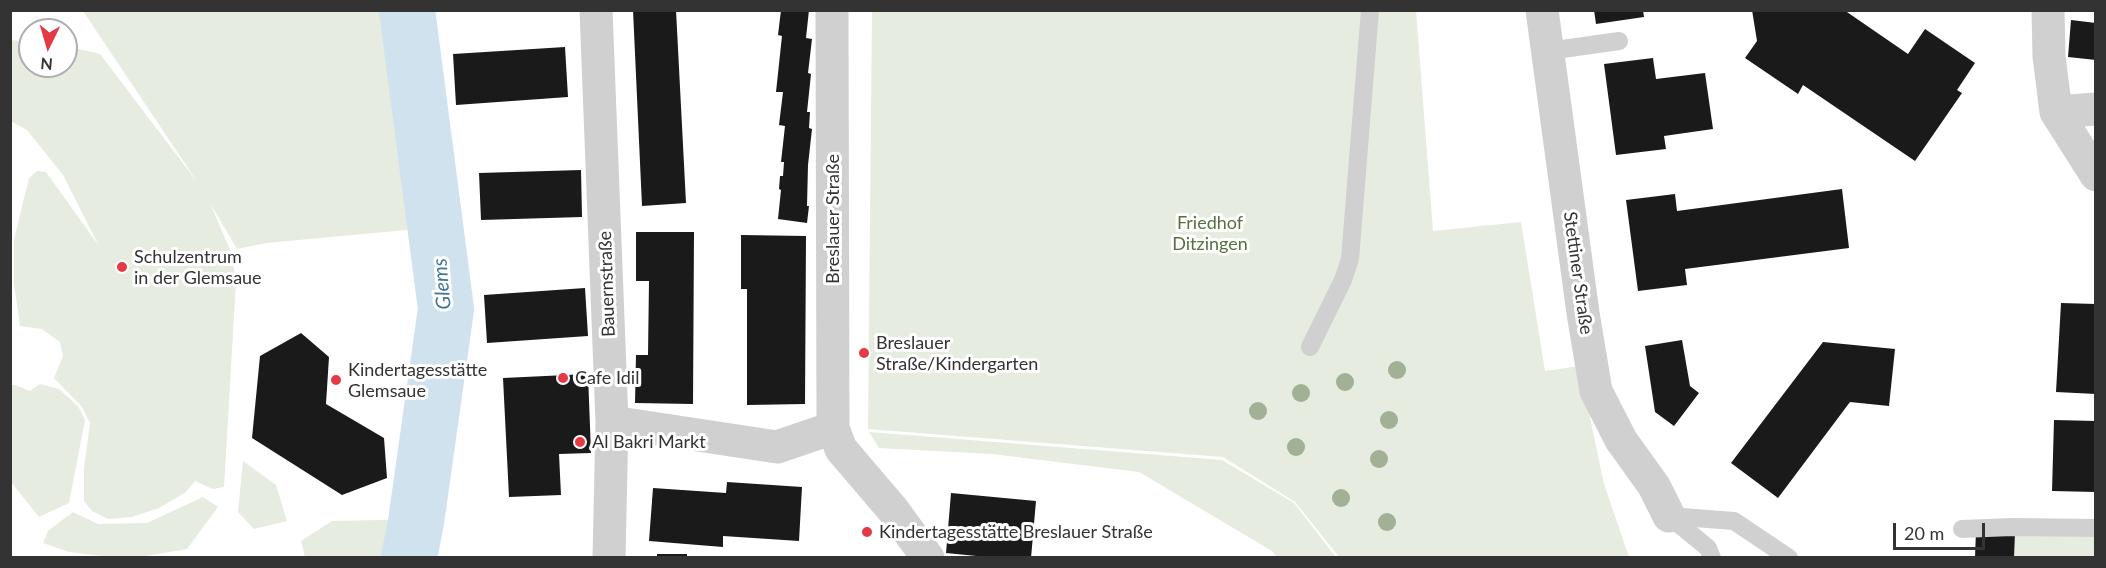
<!DOCTYPE html>
<meta charset="utf-8">
<style>
body{margin:0}
#map{position:relative;width:2106px;height:568px;overflow:hidden;background:#fff;font-family:Lato,sans-serif}
canvas{display:block}
.frame{position:absolute;inset:0;border:12px solid #333;pointer-events:none}
.north{position:absolute;left:18px;top:18px;width:60px;height:60px;box-sizing:border-box;background:#fff;border:2px solid #adadad;border-radius:50%;rotate:185deg;font-size:16px;font-weight:700;line-height:24px;text-align:center;color:#333}
.north::after{content:'';display:block;margin:auto;width:21px;height:27px;background:#e63946;clip-path:polygon(50% 0,100% 100%,50% 72%,0 100%)}
.scale{position:absolute;left:1893px;top:523px;width:92px;height:27px;box-sizing:border-box;border:3px solid #333;border-top:0;padding-left:8px;font-size:18px;line-height:21px;white-space:nowrap;color:#333;-webkit-text-stroke:4px #fff;paint-order:stroke}
</style>
<div id="map">
<canvas width="2106" height="568"></canvas>
<div class="frame"></div>
<div class="north">N</div>
<div class="scale">20 m</div>
</div>
<script>
const c = document.querySelector('canvas').getContext('2d');
c.lineJoin = 'round';
function fill(path, color) { c.fillStyle = color; c.fill(path, 'evenodd'); }
const shape = rows => new Path2D(rows.map(r => 'M' + r).join(''));
function trace(path, color, width, dash) { c.strokeStyle = color; c.lineWidth = width; c.lineCap = dash ? 'butt' : 'round'; c.setLineDash(dash || []); c.stroke(path); }
function label(font, color, halo, rows, align = 'center') {
  c.font = font + ' Lato,sans-serif'; c.lineWidth = 6; c.setLineDash([]); c.textBaseline = 'middle'; c.strokeStyle = halo; c.fillStyle = color; for (const [text, x, y, turn = 0] of rows) {
    c.save(); c.translate(x, y); c.rotate((+turn || 0) * Math.PI / 180); c.textAlign = isNaN(turn) ? turn : align; if (halo) c.strokeText(text, 0, 0); c.fillText(text, 0, 0); c.restore();
  }
}
fill(shape([
 [83,11,385,11,406,80,428,228,266,243,237,249,210,203,231,252,236,282,224,487,213,489,195,481,186,492,159,508,132,517,108,519,92,511,84,501,84,468,90,423,82,407,54,378,63,356,60,342,42,329,20,326,14,284,14,239,29,178,37,171,46,172,99,246,63,175,27,130,11,121,11,40,30,42,30,66,66,66,66,46,100,54,198,183],
 [407,11,424,11,460,308,437,483,431,512,413,510,446,309],
 [872,11,1416,11,1433,231,1521,222,1545,371,1579,366,1604,484,1629,557,1339,557,1295,502,1223,457,868,429],
 [40,384,59,389,78,406,85,420,69,503,39,517,11,482,10,385,15,385,30,391],
 [869,432,1222,460,1294,503,1336,557,1277,557,1272,551,1139,472,992,454,879,448],
 [243,461,276,485,287,521,254,529,238,512],
 [203,497,218,507,187,549,140,557,119,558,69,552,43,543,48,531,73,512,98,524,147,523],
 [430,519,423,557,305,557,301,541,332,521],
 [2012,527,2095,528,2095,557,2012,558]
]), '#e6ecdf');
trace(shape([
 [407,10,407,11]
]), '#cfe2ee', 9);
trace(shape([
 [407,10,446,309,416,522,409,558]
]), '#cfe2ee', 56);
fill(shape([
 [633,10,676,10,686,203,642,206],
 [781,10,809,10,806,38,812,39,808,73,811,74,807,112,810,112,809,128,812,129,808,165,807,206,809,206,807,223,778,219,781,190,779,189,780,176,783,176,784,162,781,162,785,126,779,125,783,92,776,92,782,36,778,35],
 [1594,10,1643,10,1644,17,1596,24],
 [1752,10,1844,10,1908,54,1925,29,1975,63,1957,90,1962,93,1915,161,1803,85,1798,94,1745,58,1757,41],
 [2071,20,2096,23,2096,60,2068,57],
 [565,47,568,97,456,105,453,54],
 [1653,58,1656,79,1705,73,1713,129,1664,136,1666,149,1616,155,1604,64],
 [581,170,582,217,481,220,479,173],
 [1842,189,1849,248,1685,269,1687,285,1638,291,1626,200,1675,194,1677,211],
 [636,232,694,232,693,404,635,403,636,355,648,355,649,281,636,281],
 [741,235,806,236,805,404,747,405,747,289,741,289],
 [585,288,588,336,487,343,484,295],
 [2061,303,2096,304,2096,394,2056,392],
 [301,333,329,357,326,404,384,438,387,478,342,495,252,438,260,356],
 [1682,340,1690,386,1699,393,1674,426,1655,412,1645,346],
 [1823,342,1895,349,1889,406,1850,402,1778,498,1731,463],
 [588,374,591,453,559,454,561,495,509,497,503,378],
 [2054,420,2096,421,2096,492,2052,491],
 [727,482,802,487,799,541,723,536,723,547,649,541,653,488,726,493],
 [951,493,1036,501,1031,558,997,558,946,553],
 [1976,530,2015,532,2014,558,1975,558],
 [657,554,687,554,687,558,657,558]
]), '#1a1a1a');
trace(shape([
 [1548,51,1619,41],
 [1310,347,1343,280,1350,259,1370,10],
 [1669,516,1734,521,1789,558],
 [1669,516,1708,548,1712,558],
 [1962,529,2012,527,2096,528]
]), '#d0d0d0', 18);
trace(shape([
 [596,10,612,422,609,558],
 [832,10,833,428,841,449,893,510,928,558],
 [1542,10,1583,313,1596,391,1621,440,1654,486,1669,516],
 [2048,10,2049,56,2056,112,2096,175],
 [2056,112,2096,109],
 [612,422,777,447,833,428]
]), '#d0d0d0', 33);
c.fillStyle = '#a2b095';
for (const [x, y] of [
 [1397,370],
 [1345,382],
 [1301,393],
 [1258,411],
 [1389,420],
 [1296,447],
 [1379,459],
 [1341,498],
 [1387,522]
]) { c.beginPath(); c.arc(x, y, 9, 0, 2 * Math.PI); c.fill(); }
for (const [x, y, r, color] of [
 [122,267,6,"#e63946"],
 [864,353,6,"#e63946"],
 [563,378,6,"#e63946"],
 [336,380,6,"#e63946"],
 [580,442,6,"#e63946"],
 [867,532,6,"#e63946"]
]) { const dot = new Path2D(); dot.arc(x, y, r, 0, 2 * Math.PI); c.fillStyle = color; c.fill(dot); trace(dot, '#fff', 2); }
label('18px', '#333', '#fff', [
 ["Breslauer Straße",833,219,-90],
 ["Stettiner Straße",1578,273,82],
 ["Bauernstraße",607,284,-92]
]);
label('18px', '#56703f', '#fff', [
 ["Friedhof",1210,223],
 ["Ditzingen",1210,244]
]);
label('18px', '#333', '#fff', [
 ["Schulzentrum",134,257],
 ["in der Glemsaue",134,278],
 ["Breslauer",876,343],
 ["Straße/Kindergarten",876,364],
 ["Kindertagesstätte",348,370],
 ["Glemsaue",348,391],
 ["Cafe Idil",575,378],
 ["Al Bakri Markt",592,442],
 ["Kindertagesstätte Breslauer Straße",879,532]
], 'left');
label('italic 20px', '#3f7597', '#fff', [
 ["Glems",442,284,-95]
]);
</script>
